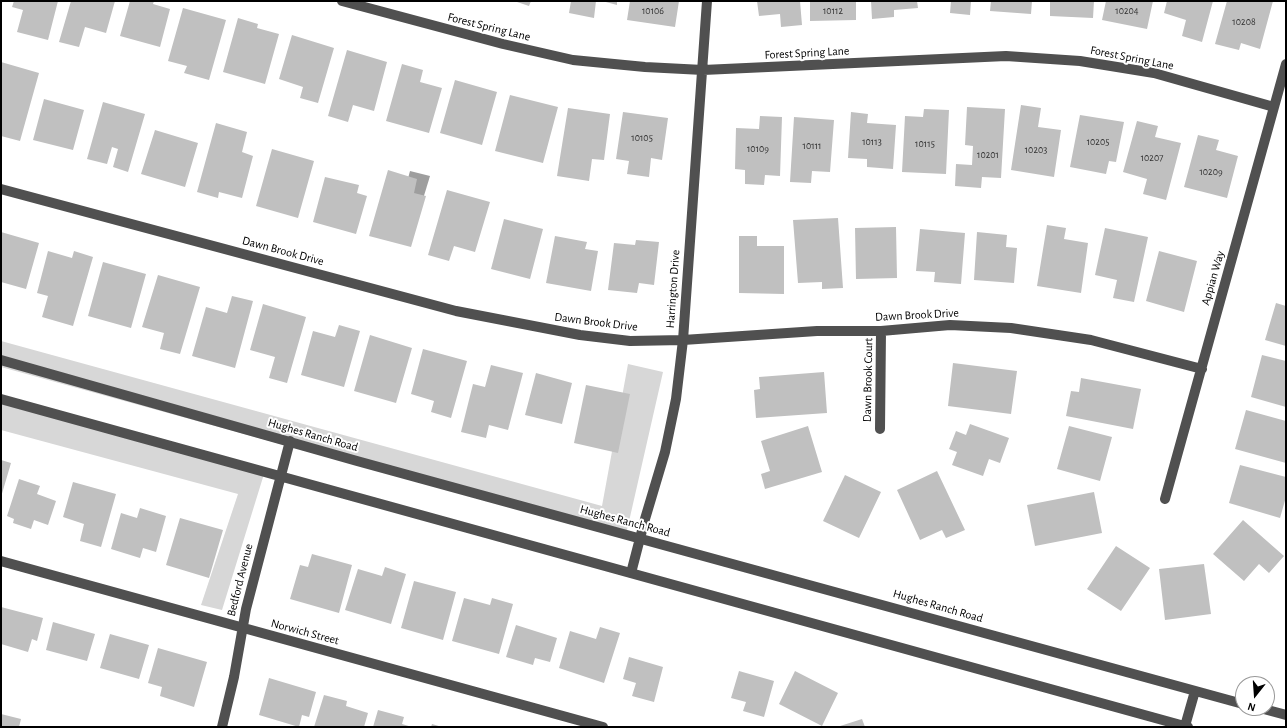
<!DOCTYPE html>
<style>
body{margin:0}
#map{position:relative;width:1287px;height:728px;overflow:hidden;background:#fff;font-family:"Alegreya Sans",sans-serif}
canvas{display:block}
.frame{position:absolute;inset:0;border:2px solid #000;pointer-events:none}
.north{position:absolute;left:1235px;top:676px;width:40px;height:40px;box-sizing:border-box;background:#fff;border:1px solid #999;border-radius:50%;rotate:197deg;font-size:11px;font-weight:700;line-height:16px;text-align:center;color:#000}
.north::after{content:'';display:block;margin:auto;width:14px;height:18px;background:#000;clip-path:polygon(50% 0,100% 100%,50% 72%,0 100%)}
</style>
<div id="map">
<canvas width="1287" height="728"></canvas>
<div class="frame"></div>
<div class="north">N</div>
</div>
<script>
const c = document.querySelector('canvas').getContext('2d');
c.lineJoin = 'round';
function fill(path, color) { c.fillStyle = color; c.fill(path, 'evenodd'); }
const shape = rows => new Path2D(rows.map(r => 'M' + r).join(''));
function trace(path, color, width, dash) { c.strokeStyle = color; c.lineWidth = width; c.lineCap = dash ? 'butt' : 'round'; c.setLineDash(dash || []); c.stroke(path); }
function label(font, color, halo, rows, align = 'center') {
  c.font = font + ' "Alegreya Sans",sans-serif'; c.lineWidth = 4; c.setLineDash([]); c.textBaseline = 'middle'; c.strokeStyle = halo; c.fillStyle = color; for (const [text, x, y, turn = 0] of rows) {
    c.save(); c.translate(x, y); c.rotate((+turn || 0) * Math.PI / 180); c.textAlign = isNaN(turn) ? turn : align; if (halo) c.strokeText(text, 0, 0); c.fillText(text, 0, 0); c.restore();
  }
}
fill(shape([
 [1,341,602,506,628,364,663,372,625,539,1,367],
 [1,399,264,474,222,610,201,605,238,494,1,430]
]), '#d7d7d7');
fill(shape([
 [410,171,430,176,423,199,404,193]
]), '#9e9e9e');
fill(shape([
 [14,1,58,1,48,40,17,32,23,10,12,7],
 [71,1,115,1,106,33,85,27,79,47,59,42],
 [130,1,154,1,153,4,170,9,160,47,120,36],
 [514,1,531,1,529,6],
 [571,1,596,1,594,18,569,13],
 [602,1,617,1,617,5],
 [630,1,679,1,675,27,627,20],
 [757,1,800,1,802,25,781,27,780,14,759,16],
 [810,1,856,1,856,20,810,21],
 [871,1,917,1,918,8,894,10,894,17,872,19],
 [951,1,971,1,970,15,950,13],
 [991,1,1032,1,1031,14,990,11],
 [1050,1,1094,1,1093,18,1050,16],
 [1106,1,1153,1,1147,29,1102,20],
 [1167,1,1213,1,1202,42,1182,36,1186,20,1164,13],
 [1227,1,1273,1,1260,49,1241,43,1239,50,1215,44],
 [183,8,226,20,209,80,184,73,187,66,168,61],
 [238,18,258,24,257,28,279,34,265,84,223,72],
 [292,35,334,48,318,103,300,98,303,87,279,79],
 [347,50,387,62,374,111,353,105,348,122,328,116],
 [1,62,39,73,20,141,1,136],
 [402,64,423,70,420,82,442,88,429,133,386,121],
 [455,80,497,92,482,145,440,133],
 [510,95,558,107,543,163,495,151],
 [44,99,84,110,73,150,33,140],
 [103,102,145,114,128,172,113,167,118,149,112,147,107,164,87,159],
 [1021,105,1041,108,1038,127,1061,130,1054,177,1011,170],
 [967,107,1005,109,1001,178,982,177,981,188,955,186,956,164,972,165,973,146,965,145],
 [568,108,610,114,604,160,592,159,589,181,557,176],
 [924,109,949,110,946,174,902,172,905,116,923,117],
 [623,112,668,118,662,160,651,158,649,177,627,174,629,161,616,159],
 [851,112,868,114,867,123,896,125,893,169,867,167,867,159,848,158],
 [1080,115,1124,122,1116,162,1109,161,1106,174,1070,167],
 [760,116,782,117,780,176,765,175,764,185,745,184,745,170,735,169,736,128,759,129],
 [794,117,834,120,830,172,812,171,811,183,790,182],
 [1137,121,1158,126,1155,137,1181,143,1166,200,1143,194,1147,179,1123,172],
 [216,123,247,132,242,152,253,156,242,198,219,192,218,198,197,192],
 [155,130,198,143,185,187,141,174],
 [1198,135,1219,140,1216,150,1238,156,1227,198,1184,187],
 [272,149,314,161,298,218,256,206],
 [388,170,417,179,414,193,426,196,411,247,369,236],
 [325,177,359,185,357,193,367,196,356,234,313,222],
 [447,190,490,202,475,252,454,246,449,261,428,255],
 [838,218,843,288,822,289,822,282,798,283,793,220],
 [504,219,543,229,530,279,491,269],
 [1047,225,1066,228,1064,239,1088,243,1081,293,1037,286],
 [896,227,897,278,856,279,855,228],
 [1105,228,1148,237,1134,302,1113,298,1117,280,1095,275],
 [920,229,965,233,961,284,934,282,935,272,916,271],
 [1,232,39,243,26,289,1,282],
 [977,232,1007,235,1006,247,1017,248,1014,283,974,280],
 [555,236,587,242,585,249,598,251,591,291,546,283],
 [739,236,757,236,757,246,784,246,784,294,739,293],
 [636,240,659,242,654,285,639,283,637,293,608,290,614,243,635,245],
 [48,251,72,258,74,251,93,257,73,326,42,317,48,296,37,293],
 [1159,251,1197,261,1184,312,1146,301],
 [103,262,146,274,131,328,88,316],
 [158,275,200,287,180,354,160,349,164,333,142,327],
 [232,296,253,301,235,368,192,356,206,307,227,313],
 [1276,303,1286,306,1286,346,1265,340],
 [263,304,306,317,287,383,269,378,275,357,250,350],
 [339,325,360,331,344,387,301,375,313,331,335,337],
 [370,335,412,348,396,403,354,391],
 [423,349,467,361,451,418,431,412,434,401,411,394],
 [1262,355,1286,361,1286,407,1251,397],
 [953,363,1017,371,1011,414,948,406],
 [491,365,523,373,508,430,489,425,486,438,461,432,473,384,485,387],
 [824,372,827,413,756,418,754,390,760,389,759,377],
 [536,373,572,383,562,424,525,415],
 [1081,378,1141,389,1133,429,1066,416,1071,391,1079,392],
 [586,385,630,394,618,453,574,443],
 [1246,410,1286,421,1286,463,1235,449],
 [970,424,1009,438,1000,463,989,459,983,476,952,465,957,452,949,449,956,431,966,435],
 [808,426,822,472,765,489,761,474,770,471,761,441],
 [1069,426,1112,437,1100,481,1057,469],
 [1,460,11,463,1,497],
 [1240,465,1286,477,1286,497,1280,518,1229,503],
 [937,471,965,530,946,538,942,530,920,540,897,490],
 [845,475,881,492,859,538,823,521],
 [19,479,40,486,37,494,56,501,48,525,34,520,31,529,13,523,14,519,7,516],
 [73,482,116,494,101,547,80,541,84,524,63,517],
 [1094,492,1102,533,1035,546,1027,505],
 [140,508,166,516,156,552,143,548,140,558,111,549,121,513,137,518],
 [180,518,223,530,209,578,166,565],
 [1243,520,1284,556,1269,573,1259,564,1244,581,1213,554],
 [1116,546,1150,568,1121,611,1087,589],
 [312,554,352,565,339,613,290,599,300,565,308,567],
 [1204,564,1211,614,1165,620,1159,569],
 [385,567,406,574,391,624,345,610,358,569,382,576],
 [414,581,456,592,443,640,401,628],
 [464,598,490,605,492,598,513,604,499,654,452,641],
 [1,607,43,618,37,641,32,639,28,652,1,644],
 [53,622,95,634,87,661,46,650],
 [516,625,557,638,550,662,535,658,533,665,506,657],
 [600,627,620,633,604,683,559,668,570,631,596,639],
 [110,634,149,645,139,679,100,668],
 [158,648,207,662,194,707,160,696,162,687,148,683],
 [629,657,663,667,654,702,632,696,636,683,623,679],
 [739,671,774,681,764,717,743,711,746,702,731,698],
 [795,671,838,693,822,726,779,704],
 [269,678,316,692,309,717,302,715,299,727,259,715],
 [324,695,347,701,346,706,368,713,364,727,314,727],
 [378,710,404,717,402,724,412,727,373,727],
 [1,714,21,719,19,727,1,727],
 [862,719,865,727,837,727],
 [432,724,442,727,431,727]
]), '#c0c0c0');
trace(shape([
 [342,1,503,44,573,60,645,67,703,70,1006,56,1080,61,1154,73,1274,107],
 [1,189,456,311,580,335,630,341,683,340,817,331,881,331,950,325,1011,328,1091,340,1202,369],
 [1,360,357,461,1243,704],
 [1,399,1188,727],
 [880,429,881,331],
 [1165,499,1286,64],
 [1,561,603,727],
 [631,573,645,519,665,452,676,399,683,340,707,1],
 [1260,708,1286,715],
 [1185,726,1195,691],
 [222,727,234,677,246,609,290,441]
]), '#505050', 10);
label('10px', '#303030', null, [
 ["10106",653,11],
 ["10112",833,11],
 ["10204",1127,11],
 ["10208",1244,22],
 ["10105",642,138],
 ["10113",872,142],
 ["10205",1098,142],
 ["10115",925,144],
 ["10111",812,146],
 ["10109",758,149],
 ["10203",1036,150],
 ["10201",988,155],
 ["10207",1152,158],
 ["10209",1211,172]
]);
label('12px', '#000', '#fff', [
 ["Forest Spring Lane",489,27,14],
 ["Forest Spring Lane",807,53,-3],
 ["Forest Spring Lane",1132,58,11],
 ["Dawn Brook Drive",283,251,15],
 ["Appian Way",1213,278,-74],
 ["Harrington Drive",673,289,-86],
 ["Dawn Brook Drive",917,315,-3],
 ["Dawn Brook Drive",596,322,7],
 ["Dawn Brook Court",868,380,-89],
 ["Hughes Ranch Road",313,435,16],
 ["Hughes Ranch Road",625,521,15],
 ["Bedford Avenue",240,580,-76],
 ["Hughes Ranch Road",938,606,16],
 ["Norwich Street",305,632,15]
]);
</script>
